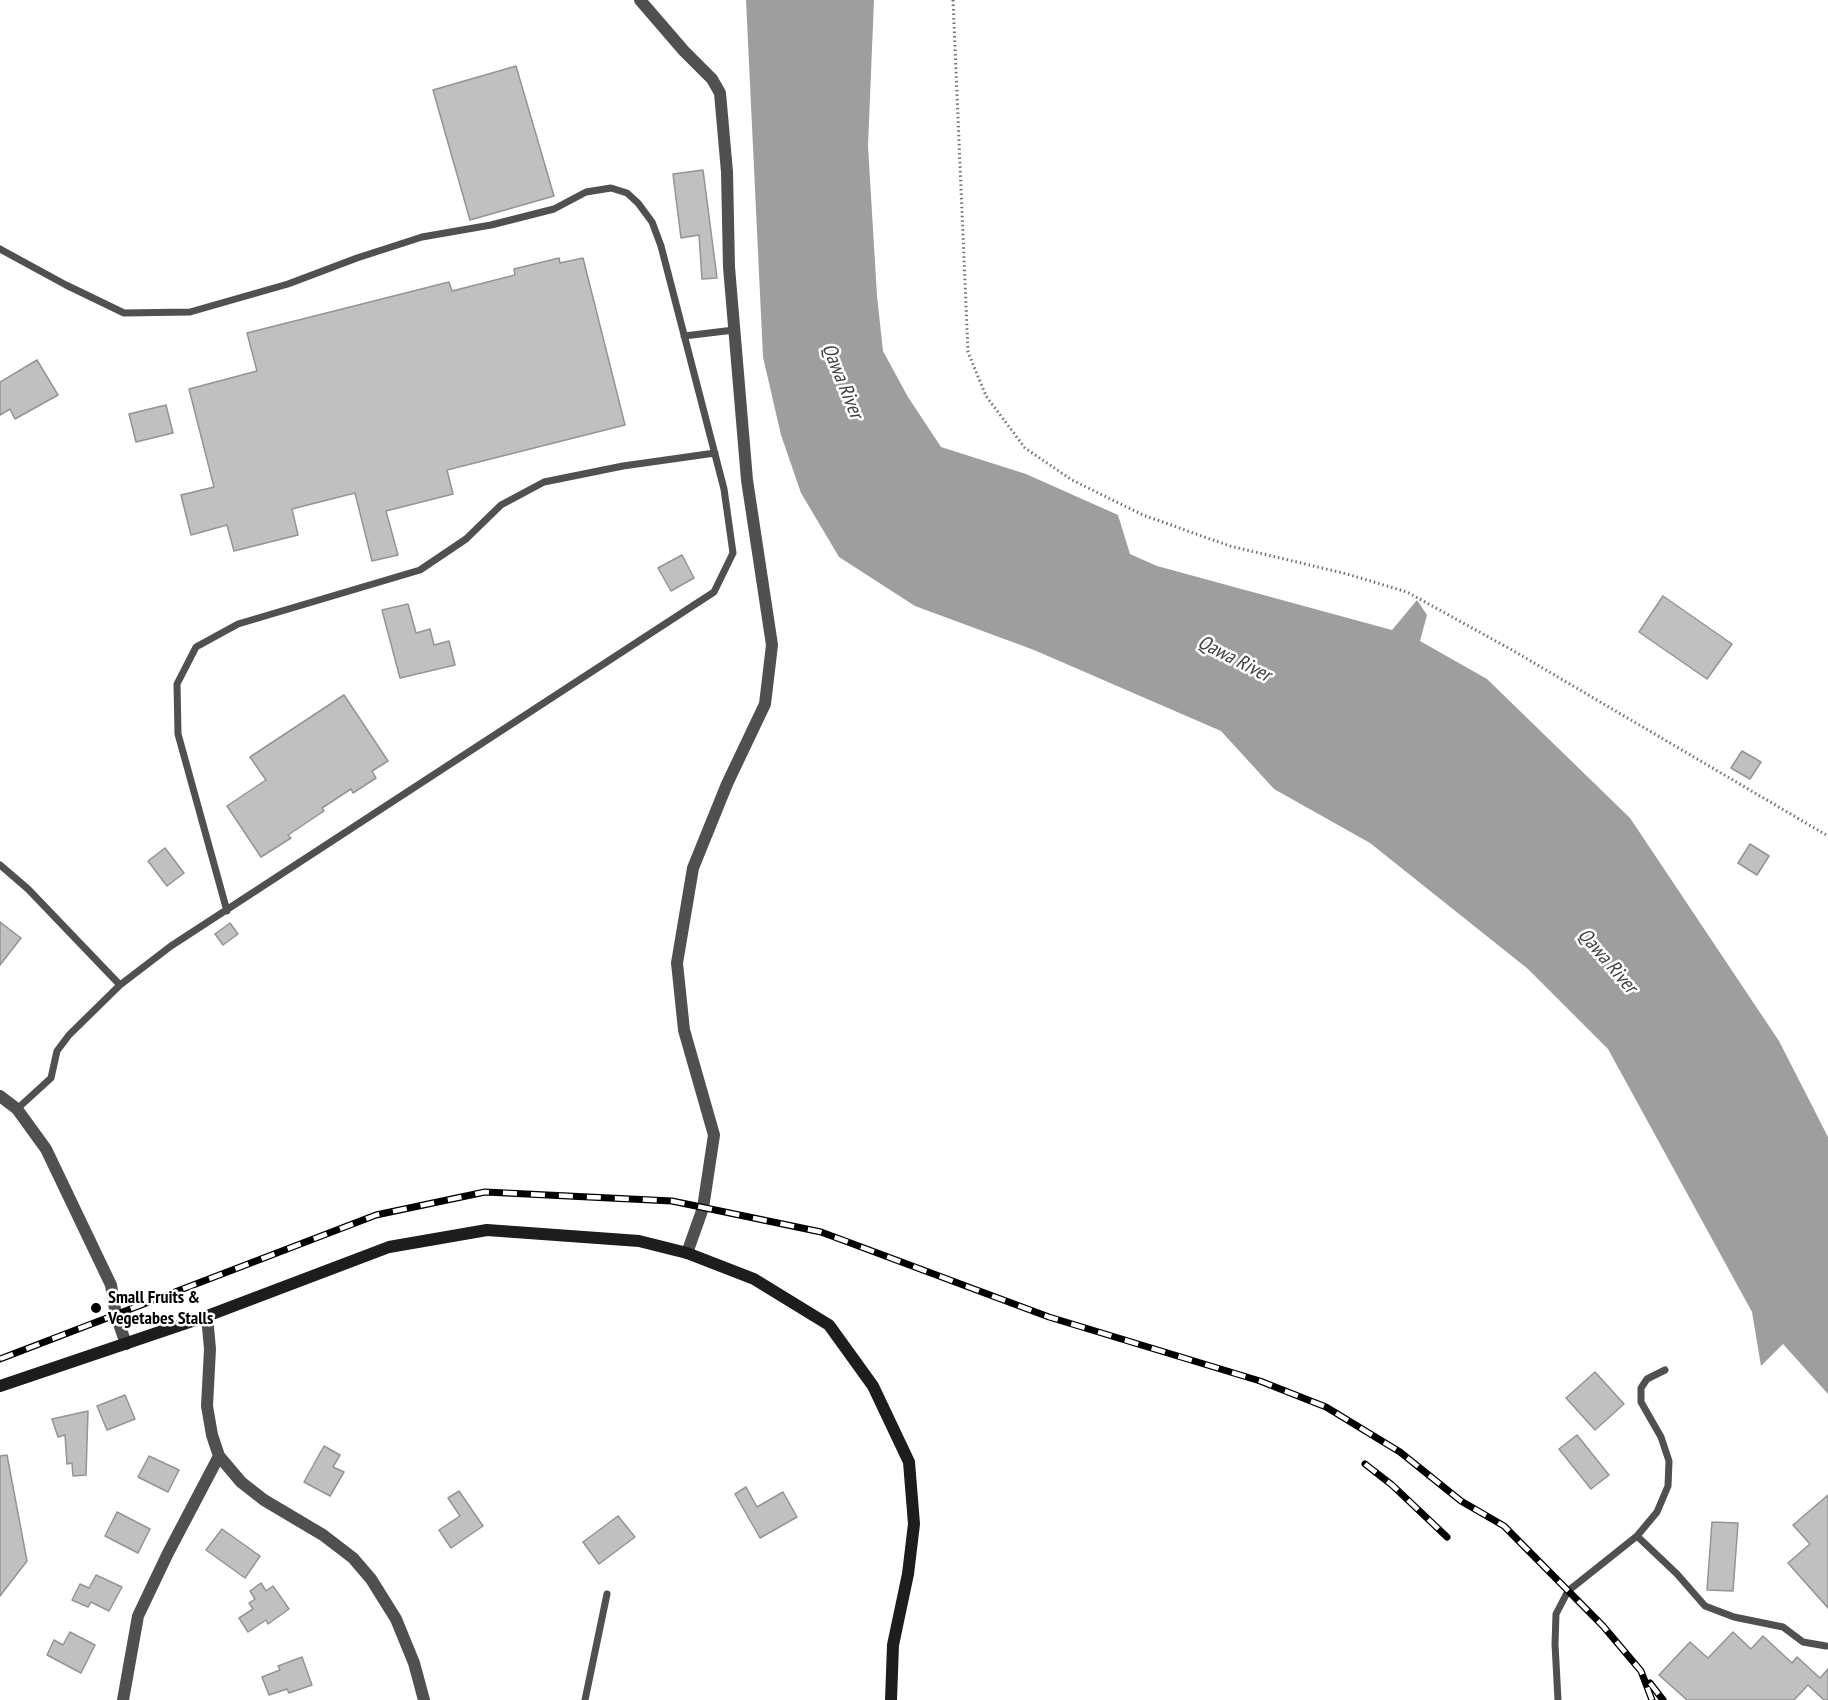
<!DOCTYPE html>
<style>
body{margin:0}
canvas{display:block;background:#fff}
</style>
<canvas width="1828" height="1700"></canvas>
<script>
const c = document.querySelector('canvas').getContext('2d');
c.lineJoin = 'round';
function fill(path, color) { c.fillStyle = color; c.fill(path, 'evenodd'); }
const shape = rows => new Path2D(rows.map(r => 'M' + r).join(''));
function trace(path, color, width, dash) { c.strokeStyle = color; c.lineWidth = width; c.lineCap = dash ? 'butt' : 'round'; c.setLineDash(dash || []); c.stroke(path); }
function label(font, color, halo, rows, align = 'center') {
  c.font = font + ' "PT Sans Narrow",sans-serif'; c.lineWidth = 5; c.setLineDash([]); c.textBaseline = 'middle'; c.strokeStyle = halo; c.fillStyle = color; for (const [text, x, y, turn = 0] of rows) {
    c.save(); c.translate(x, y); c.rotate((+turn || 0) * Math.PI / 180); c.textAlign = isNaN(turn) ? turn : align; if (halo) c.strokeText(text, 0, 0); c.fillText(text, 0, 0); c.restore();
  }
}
fill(shape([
 [746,0,874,0,868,146,877,296,883,351,908,397,941,447,1026,474,1118,515,1130,554,1157,566,1392,630,1417,600,1427,615,1420,641,1487,679,1630,818,1779,1041,1828,1137,1828,1394,1783,1344,1761,1366,1752,1312,1608,1049,1528,969,1370,843,1274,789,1221,731,1034,650,915,606,839,557,801,493,781,435,763,357]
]), '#9e9e9e');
const building = shape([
 [516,66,554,196,470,220,433,90,516,66],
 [703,170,717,278,702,279,699,235,681,238,673,174,703,170],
 [559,258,560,263,583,258,625,425,447,470,453,494,386,511,398,555,372,561,355,493,292,509,298,535,234,551,227,525,191,535,181,495,214,487,189,389,257,371,247,333,449,282,452,291,515,275,514,269,559,258],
 [37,360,58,395,15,419,10,409,0,415,0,382,37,360],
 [166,405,173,433,136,442,129,414,166,405],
 [682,555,694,578,671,591,658,568,682,555],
 [1663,596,1732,644,1707,679,1639,632,1663,596],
 [408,604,416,633,430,629,434,645,449,641,455,665,400,678,382,610,408,604],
 [344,695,388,761,372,771,376,778,353,793,351,789,322,808,324,811,288,835,291,838,261,857,227,806,266,780,250,757,344,695],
 [1742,751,1761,762,1750,779,1731,768,1742,751],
 [1750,844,1769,856,1757,875,1738,863,1750,844],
 [165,848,184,873,167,886,148,861,165,848],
 [0,922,21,938,0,965,0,922],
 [230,923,238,934,223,945,215,934,230,923],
 [1595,1372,1624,1404,1595,1430,1566,1398,1595,1372],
 [125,1395,135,1419,107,1430,97,1406,125,1395],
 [88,1411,86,1475,73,1476,72,1463,67,1464,65,1435,58,1437,52,1419,88,1411],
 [1577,1435,1609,1475,1591,1489,1559,1449,1577,1435],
 [324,1446,340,1455,333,1467,344,1472,330,1496,304,1482,324,1446],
 [7,1455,27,1561,0,1596,0,1456,7,1455],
 [149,1456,179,1470,168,1492,138,1477,149,1456],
 [746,1487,757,1507,783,1492,797,1517,760,1538,735,1494,746,1487],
 [459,1491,483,1526,451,1548,439,1530,460,1516,448,1498,459,1491],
 [1828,1495,1828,1608,1788,1563,1810,1544,1793,1525,1828,1495],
 [117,1512,150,1529,138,1553,105,1536,117,1512],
 [618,1516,635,1537,599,1564,583,1542,618,1516],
 [1712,1522,1738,1523,1733,1591,1707,1590,1712,1522],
 [222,1529,260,1556,245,1578,206,1550,222,1529],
 [96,1575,122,1587,109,1611,91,1602,88,1607,72,1600,80,1584,89,1588,96,1575],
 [261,1583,266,1591,273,1586,289,1609,268,1624,266,1620,248,1632,239,1618,253,1609,249,1603,255,1599,250,1591,261,1583],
 [70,1632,95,1645,81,1673,47,1655,54,1640,63,1645,70,1632],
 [1733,1632,1751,1649,1763,1636,1792,1663,1797,1657,1820,1678,1828,1669,1828,1700,1824,1700,1808,1685,1794,1700,1687,1700,1659,1675,1690,1642,1708,1658,1733,1632],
 [302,1657,312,1685,289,1693,287,1689,269,1695,262,1677,280,1670,278,1666,302,1657]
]);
fill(building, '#c0c0c0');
trace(building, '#949494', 1.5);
trace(shape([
 [953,0,968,352,986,396,1025,448,1072,480,1143,515,1230,546,1347,574,1407,592,1512,650,1828,836]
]), '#727272', 3, [1.5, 3]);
trace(shape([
 [0,249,66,285,124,313,190,312,288,284,357,258,422,237,491,225,554,209,586,192,611,188,627,193,638,203,652,222,661,246,724,489,733,553,714,592,171,946,120,985,69,1035,57,1051,51,1078,17,1109],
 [684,336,734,330],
 [0,865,28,889,120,985],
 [227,911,178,734,177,684,196,647,238,624,420,570,466,539,501,505,544,482,623,466,715,453],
 [1637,1536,1677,1574,1705,1606,1734,1617,1783,1627,1803,1642,1826,1646],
 [585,1700,607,1594],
 [1558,1700,1555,1644,1556,1614,1568,1591,1637,1536,1657,1512,1668,1486,1669,1461,1661,1437,1641,1402,1641,1388,1647,1379,1665,1370]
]), '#505050', 7);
trace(shape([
 [640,0,684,51,712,79,720,93,727,172,729,267,747,480,772,645,765,704,727,784,693,868,677,963,684,1030,714,1135,703,1208,687,1253],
 [0,1096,17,1109,46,1149,111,1285,116,1315,126,1344],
 [207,1316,210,1349,207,1406,212,1435,219,1456,241,1482,264,1500,323,1535,353,1558,371,1579,396,1619,414,1663,424,1700],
 [123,1700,138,1616,168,1553,219,1456]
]), '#505050', 12);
trace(shape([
 [0,1386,207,1316,389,1247,487,1230,639,1241,687,1253,754,1279,829,1325,873,1386,909,1462,914,1524,908,1574,893,1645,891,1700]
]), '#1d1d1d', 12);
const rail = shape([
 [0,1359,376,1215,485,1192,672,1201,821,1232,1049,1317,1260,1381,1326,1407,1400,1452,1461,1501,1504,1526,1603,1626,1641,1671,1652,1700],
 [1365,1464,1392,1485,1447,1537],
 [1650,1683,1663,1700]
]);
trace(rail, '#000', 7);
trace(rail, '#fff', 4.5, [14]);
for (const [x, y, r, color] of [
 [96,1308,6,"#000"]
]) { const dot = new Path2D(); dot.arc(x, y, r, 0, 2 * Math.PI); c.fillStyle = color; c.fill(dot); trace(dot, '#fff', 2); }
label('bold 18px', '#000', '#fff', [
 ["Small Fruits &",108,1298],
 ["Vegetabes Stalls",108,1319]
], 'left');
label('italic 20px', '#3f3f3f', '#fff', [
 ["Qawa River",842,381,68],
 ["Qawa River",1234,659,27],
 ["Qawa River",1607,961,49]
]);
</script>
